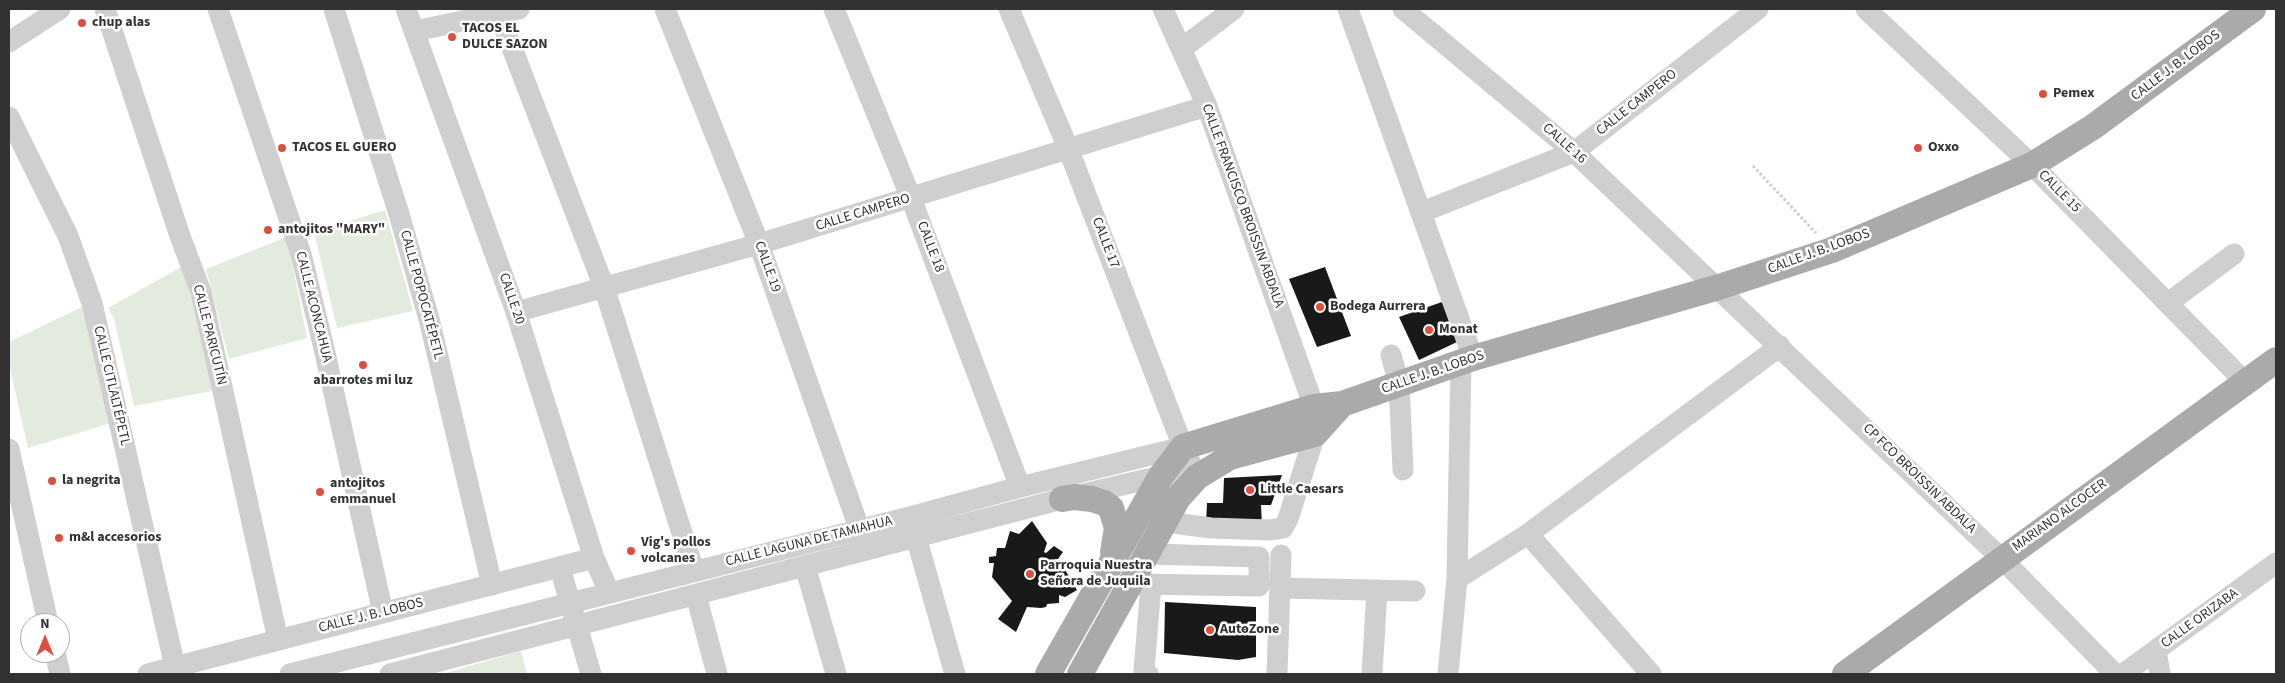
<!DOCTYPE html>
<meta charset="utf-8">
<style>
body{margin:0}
#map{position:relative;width:2285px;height:683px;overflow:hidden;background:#fff;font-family:"Source Sans 3",sans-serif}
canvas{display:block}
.frame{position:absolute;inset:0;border:10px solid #323232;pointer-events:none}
.north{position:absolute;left:20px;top:613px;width:50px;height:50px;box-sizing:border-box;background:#fff;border:1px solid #adadad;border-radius:50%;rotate:0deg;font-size:14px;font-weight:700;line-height:20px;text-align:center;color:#323232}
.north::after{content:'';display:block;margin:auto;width:18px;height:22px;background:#dc4f40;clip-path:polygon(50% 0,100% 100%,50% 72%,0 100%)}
</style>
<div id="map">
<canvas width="2285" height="683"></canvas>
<div class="frame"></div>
<div class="north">N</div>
</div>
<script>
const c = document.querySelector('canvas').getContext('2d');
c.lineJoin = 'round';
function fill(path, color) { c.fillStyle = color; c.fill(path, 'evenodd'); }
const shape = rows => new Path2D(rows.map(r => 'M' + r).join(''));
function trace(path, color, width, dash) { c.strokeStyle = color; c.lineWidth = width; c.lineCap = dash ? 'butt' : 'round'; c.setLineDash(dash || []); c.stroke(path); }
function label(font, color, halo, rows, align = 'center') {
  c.font = font + ' "Source Sans 3",sans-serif'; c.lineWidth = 5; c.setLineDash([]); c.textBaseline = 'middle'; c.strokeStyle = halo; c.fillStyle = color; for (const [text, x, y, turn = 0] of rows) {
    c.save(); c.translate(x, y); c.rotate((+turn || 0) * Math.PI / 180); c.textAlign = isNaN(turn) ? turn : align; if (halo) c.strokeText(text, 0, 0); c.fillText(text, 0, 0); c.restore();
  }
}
fill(shape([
 [385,210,413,311,337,328,314,232],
 [287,237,307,338,229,359,206,269],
 [183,266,195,303,217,390,134,406,114,319,108,308],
 [84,306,111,423,28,448,9,364,9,342],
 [521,651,527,674,442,674]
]), '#e3ebde');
fill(shape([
 [1325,267,1351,336,1317,347,1289,279],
 [1442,302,1457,342,1419,360,1399,317],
 [1282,475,1271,505,1261,505,1262,526,1206,523,1207,503,1223,503,1224,478],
 [1032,521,1047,543,1044,552,1046,553,1054,546,1063,552,1058,559,1048,560,1055,565,1061,563,1077,590,1065,597,1059,595,1059,603,1047,604,1046,607,1041,608,1027,607,1016,632,998,619,1012,601,992,577,994,563,989,563,989,557,996,556,997,548,1005,548,1010,531,1019,534],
 [1165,602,1256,607,1256,657,1238,660,1164,653]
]), '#191919');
trace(shape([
 [1753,166,1816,233]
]), '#ccc', 3, [2.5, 2.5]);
trace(shape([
 [105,9,180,236,201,292,278,640],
 [218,9,301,254,323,344,383,613],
 [334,9,399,214,429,319,492,585],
 [406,9,516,312,594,558,609,592],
 [665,9,759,244,859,528],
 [834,9,911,198,1020,487],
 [1163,9,1207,106,1314,407,1315,434,1288,519,1283,528,1269,530,1211,528,1166,522],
 [1348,9,1473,358],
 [1403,9,1574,152,2002,559,2115,674],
 [1866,9,2032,165,2245,382],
 [499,14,604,287,694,571],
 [415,31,519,9],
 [9,42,60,9],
 [1181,49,1234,9],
 [9,117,68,236,92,303,175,667],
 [1422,212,1574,152,1758,9],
 [2168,303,2234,254],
 [516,312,759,244,1207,106],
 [1391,355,1399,384,1403,470],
 [9,449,48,623],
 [912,523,955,674],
 [1528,534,1651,674],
 [805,566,836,674],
 [560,568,591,674],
 [1457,579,1528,534,1780,346],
 [1133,584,1259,586,1259,557,1148,554],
 [1280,588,1415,591],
 [696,595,717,674],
 [2156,651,2160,674],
 [55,653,60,674],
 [148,674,594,558],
 [290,674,910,517,1020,487,1183,447],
 [390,674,1062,499,1161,476,1197,477,1183,447,1068,148,1009,9],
 [1148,674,1144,671,1151,584],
 [1277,674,1281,555],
 [1372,674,1377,590],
 [1448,674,1457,579,1461,362],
 [2123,674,2276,563]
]), '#cfcfcf', 21);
trace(shape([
 [1062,499,1074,497,1092,499,1104,503,1111,508,1117,528,1113,552],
 [1048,674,1161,476,1183,447,1314,407,1342,404,1473,358,1719,287,1832,250,2032,165,2093,127,2253,9],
 [1080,674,1178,498,1197,477,1230,457,1315,434,1342,404],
 [1845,674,2276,360]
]), '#aaa', 26);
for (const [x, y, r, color] of [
 [82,23,5,"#dc4f40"],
 [452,37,5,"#dc4f40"],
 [2043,94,5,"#dc4f40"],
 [282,148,5,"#dc4f40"],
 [1918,148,5,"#dc4f40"],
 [268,230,5,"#dc4f40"],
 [1320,307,5,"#dc4f40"],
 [1429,330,5,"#dc4f40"],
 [363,365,5,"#dc4f40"],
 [52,481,5,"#dc4f40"],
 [1250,490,5,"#dc4f40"],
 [320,492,5,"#dc4f40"],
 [59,538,5,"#dc4f40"],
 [631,551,5,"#dc4f40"],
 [1030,574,5,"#dc4f40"],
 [1210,630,5,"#dc4f40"]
]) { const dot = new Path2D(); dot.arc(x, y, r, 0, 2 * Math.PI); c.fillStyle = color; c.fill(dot); trace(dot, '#fff', 2); }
label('bold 14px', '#323232', '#fff', [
 ["chup alas",92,23],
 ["TACOS EL",462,29],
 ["DULCE SAZON",462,45],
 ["Pemex",2053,94],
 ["TACOS EL GUERO",292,148],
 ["Oxxo",1928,148],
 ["antojitos \"MARY\"",278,230],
 ["Bodega Aurrera",1330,307],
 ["Monat",1439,330],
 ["abarrotes mi luz",363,381,"center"],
 ["la negrita",62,481],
 ["antojitos",330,484],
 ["emmanuel",330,500],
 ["Little Caesars",1260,490],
 ["m&l accesorios",69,538],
 ["Vig's pollos",641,543],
 ["volcanes",641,559],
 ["Parroquia Nuestra",1040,566],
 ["Señora de Juquila",1040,582],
 ["AutoZone",1220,630]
], 'left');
label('14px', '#323232', '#fff', [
 ["CALLE J. B. LOBOS",2176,66,-37],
 ["CALLE CAMPERO",1637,103,-38],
 ["CALLE 16",1564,144,41],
 ["CALLE 15",2059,192,45],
 ["CALLE FRANCISCO BROISSIN ABDALA",1242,206,70],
 ["CALLE CAMPERO",863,213,-17],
 ["CALLE 17",1105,243,69],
 ["CALLE 18",930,247,69],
 ["CALLE J. B. LOBOS",1819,252,-20],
 ["CALLE 19",767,267,70],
 ["CALLE POPOCATÉPETL",421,295,75],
 ["CALLE 20",511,299,71],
 ["CALLE ACONCAHUA",313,307,76],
 ["CALLE PARICUTÍN",209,335,76],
 ["CALLE J. B. LOBOS",1433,373,-19],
 ["CALLE CITLALTÉPETL",111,386,77],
 ["CP FCO BROISSIN ABDALA",1919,479,44],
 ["MARIANO ALCOCER",2060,516,-36],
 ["CALLE LAGUNA DE TAMIAHUA",809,542,-14],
 ["CALLE J. B. LOBOS",371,616,-14],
 ["CALLE ORIZABA",2200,619,-36]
]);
</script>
